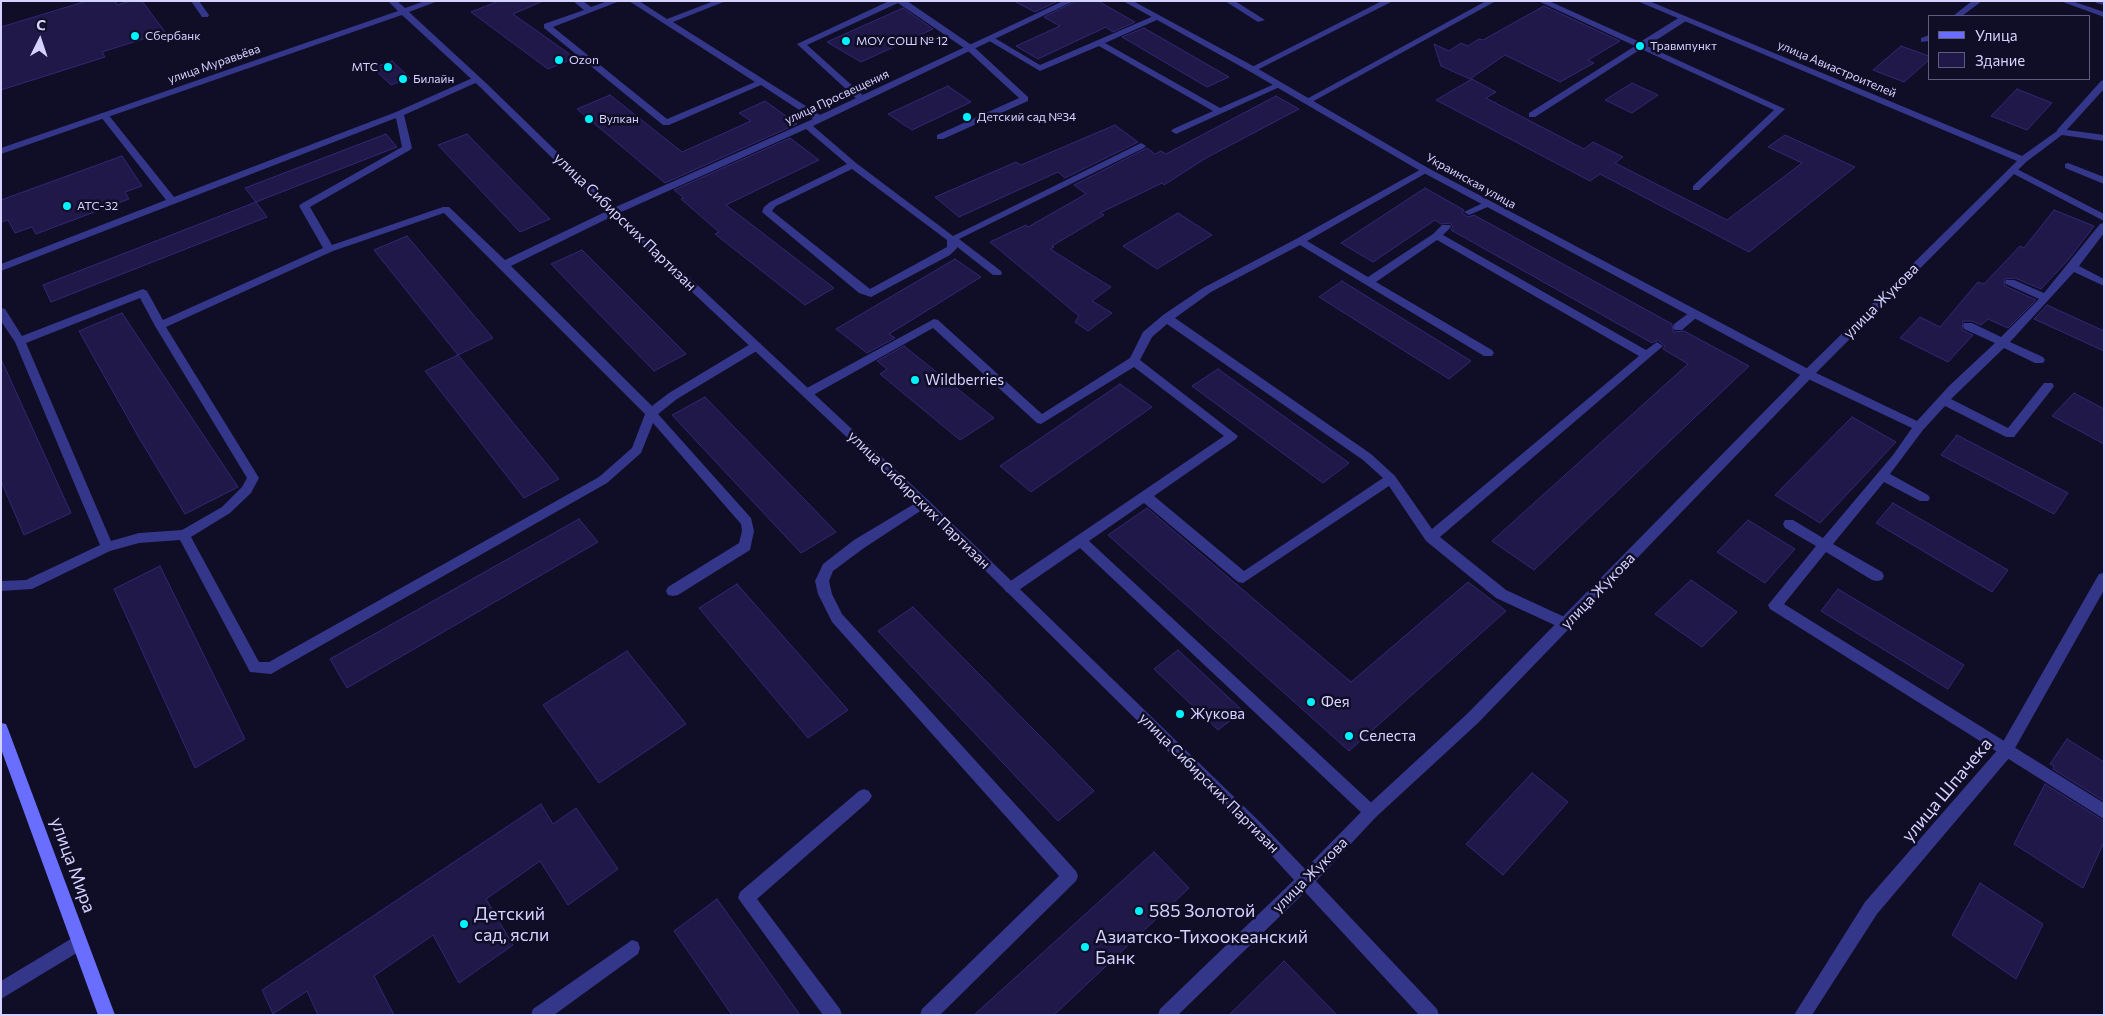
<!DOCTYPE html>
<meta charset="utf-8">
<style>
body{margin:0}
#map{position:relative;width:2105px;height:1016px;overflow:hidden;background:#100d26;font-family:Commissioner,sans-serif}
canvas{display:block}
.frame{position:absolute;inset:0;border:2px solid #d5d2ff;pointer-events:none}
.legend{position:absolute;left:1928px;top:15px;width:162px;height:65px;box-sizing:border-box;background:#100d26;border:1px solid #5f5c7d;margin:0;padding:6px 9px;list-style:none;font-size:15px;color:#d5d2ff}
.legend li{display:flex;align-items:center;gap:10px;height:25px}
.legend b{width:25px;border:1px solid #5f5c7d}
.north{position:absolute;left:15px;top:15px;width:50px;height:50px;-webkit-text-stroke:4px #100d26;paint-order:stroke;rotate:4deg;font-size:14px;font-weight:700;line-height:20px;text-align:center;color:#d5d2ff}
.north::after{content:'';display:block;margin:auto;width:18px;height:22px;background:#d5d2ff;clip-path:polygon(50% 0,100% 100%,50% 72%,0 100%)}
</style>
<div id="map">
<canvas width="2105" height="1016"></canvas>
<div class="frame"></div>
<ul class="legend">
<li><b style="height:6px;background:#696eff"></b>Улица</li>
<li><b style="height:14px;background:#1f1849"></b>Здание</li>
</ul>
<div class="north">С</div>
</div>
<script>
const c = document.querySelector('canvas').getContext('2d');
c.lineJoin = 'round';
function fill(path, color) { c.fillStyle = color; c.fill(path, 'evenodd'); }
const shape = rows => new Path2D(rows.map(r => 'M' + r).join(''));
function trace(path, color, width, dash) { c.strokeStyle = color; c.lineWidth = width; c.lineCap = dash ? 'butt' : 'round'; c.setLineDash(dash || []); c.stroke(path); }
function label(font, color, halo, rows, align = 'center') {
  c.font = font + ' Commissioner,sans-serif'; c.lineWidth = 5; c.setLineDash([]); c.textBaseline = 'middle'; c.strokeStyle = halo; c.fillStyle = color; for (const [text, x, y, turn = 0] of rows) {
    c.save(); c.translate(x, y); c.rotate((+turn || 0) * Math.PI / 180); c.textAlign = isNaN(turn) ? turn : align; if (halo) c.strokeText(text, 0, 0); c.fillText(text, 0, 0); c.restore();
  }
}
const building = shape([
 [87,1,115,1,117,5,130,1,142,1,165,32,102,52,105,57,1,90,1,27,87,1],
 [499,1,543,1,513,14,575,58,548,69,471,12,499,1],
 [1014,1,1058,1,1035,12,1014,1],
 [1076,1,1098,1,1135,22,1113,32,1106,27,1038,59,1016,46,1060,26,1044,17,1076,1],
 [1544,6,1620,41,1588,60,1594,63,1560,82,1505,55,1470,79,1441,66,1434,44,1449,51,1461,43,1468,46,1479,39,1483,40,1544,6],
 [903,8,933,29,861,62,827,42,903,8],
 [1144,28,1229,77,1207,87,1122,37,1144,28],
 [1901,46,1929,56,1929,60,1904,82,1873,70,1901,46],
 [392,61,410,78,391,85,373,68,392,61],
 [1472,79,1496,92,1486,98,1584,149,1593,142,1623,157,1615,163,1727,220,1802,163,1768,147,1785,135,1855,167,1749,252,1600,174,1590,181,1436,100,1472,79],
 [1632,83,1658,95,1632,113,1605,100,1632,83],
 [948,86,971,102,912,130,888,114,948,86],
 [2017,89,2052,103,2027,130,1991,116,2017,89],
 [610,95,682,152,751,121,739,113,765,101,797,124,665,183,577,109,610,95],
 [1276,96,1299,109,1206,158,1164,185,1162,183,1100,213,1104,215,1052,246,1054,247,1050,249,1111,287,1092,301,1112,313,1088,331,1075,322,1079,316,990,242,1026,225,1028,227,1086,194,1074,185,1147,148,1155,154,1161,151,1166,154,1276,96],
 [1115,125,1138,142,1065,178,1058,172,959,217,935,197,1016,162,1021,165,1115,125],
 [386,134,397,147,256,202,245,188,386,134],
 [467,134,550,219,520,232,438,145,467,134],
 [790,138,819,160,726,205,834,288,805,305,715,234,719,232,681,199,684,198,674,190,790,138],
 [122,156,142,186,125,192,129,199,36,234,32,227,15,233,8,220,1,222,1,200,122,156],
 [1425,188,1464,210,1462,213,1468,217,1474,215,1672,324,1673,332,1684,331,1749,366,1534,570,1492,541,1688,364,1663,349,1665,346,1658,340,1652,343,1451,230,1453,227,1450,223,1441,224,1435,220,1373,262,1341,243,1425,188],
 [256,202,267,217,51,302,43,285,256,202],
 [2054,210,2094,226,2069,259,2041,289,2015,278,2004,279,2005,286,2036,300,2008,328,1988,319,1981,325,1972,321,1963,321,1962,330,1973,335,1948,362,1900,338,1920,317,1940,327,1978,282,1984,284,2020,246,2024,248,2054,210],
 [1178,213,1212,235,1157,269,1123,246,1178,213],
 [407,236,493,338,458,355,374,250,407,236],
 [582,250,686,354,654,371,551,264,582,250],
 [955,259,981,277,889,334,895,338,867,353,836,329,955,259],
 [1342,281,1471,361,1449,379,1319,297,1342,281],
 [2047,305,2104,331,2104,351,2034,319,2047,305],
 [122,313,238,487,185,514,138,436,79,331,122,313],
 [904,346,994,418,960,440,880,374,887,369,877,361,904,346],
 [458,355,559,479,524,498,425,371,458,355],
 [1,359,71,513,24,535,1,481,1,359],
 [1218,369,1349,463,1323,483,1192,386,1218,369],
 [1120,384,1152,407,1031,492,1000,466,1120,384],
 [2074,393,2104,409,2104,444,2052,416,2074,393],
 [705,397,836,532,801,553,672,415,705,397],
 [1852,417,1896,442,1820,523,1775,495,1852,417],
 [1957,435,2068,493,2054,514,1941,455,1957,435],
 [1893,503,2008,570,1992,592,1876,523,1893,503],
 [1147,508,1351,682,1468,582,1506,611,1349,751,1108,535,1147,508],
 [579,519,598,542,347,688,330,659,579,519],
 [1748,520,1795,549,1765,583,1717,552,1748,520],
 [160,566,245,739,195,768,114,589,160,566],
 [1691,580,1737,612,1702,647,1655,614,1691,580],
 [737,584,848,710,808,738,699,608,737,584],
 [1838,589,1964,665,1948,689,1821,611,1838,589],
 [913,607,1094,791,1058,821,878,631,913,607],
 [1178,650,1243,711,1218,730,1154,669,1178,650],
 [627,651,686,724,599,783,543,705,627,651],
 [2067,739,2104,762,2104,801,2053,769,2054,766,2050,764,2067,739],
 [1532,773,1568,802,1503,875,1466,844,1532,773],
 [2045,784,2104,821,2104,842,2083,888,2014,844,2045,784],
 [541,804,553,824,576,808,618,869,568,905,540,861,486,899,513,945,459,983,433,935,374,976,394,1015,318,1015,307,991,273,1014,262,990,541,804],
 [1154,852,1189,888,1054,1015,974,1015,1154,852],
 [1980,883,2043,924,2016,979,1952,935,1980,883],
 [717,899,800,1015,732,1015,674,931,717,899],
 [1284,961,1337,1015,1229,1015,1284,961]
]);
fill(building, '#1f1849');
trace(building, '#332877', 1);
fill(shape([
 [191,1,199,1,209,15,208,17,202,17,191,1],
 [889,1,907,1,973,46,1028,97,1028,101,943,139,937,139,937,135,1019,98,967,50,898,3,807,45,865,97,865,101,859,101,797,44,889,1],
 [1225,1,1235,1,1265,20,1258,22,1225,1],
 [1382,1,1393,1,1255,71,1248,69,1382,1],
 [1486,1,1496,1,1310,103,1304,103,1303,101,1486,1],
 [1538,1,1549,1,1640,42,1680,17,1686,17,1686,21,1647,46,1785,109,1699,190,1693,190,1693,186,1774,110,1641,49,1535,117,1529,117,1529,113,1635,46,1538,1],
 [1972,1,1982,1,1962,16,1953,16,1972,1],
 [2060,1,2072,1,2104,12,2104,17,2060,1],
 [1156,15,1160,17,1159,19,1105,43,1220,108,1277,83,1280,82,1284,85,1176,134,1171,131,1173,129,1213,111,1099,46,1040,71,986,39,993,37,1040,65,1156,15],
 [1929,35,1929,41,1921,42,1921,38,1929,35],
 [477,76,481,79,480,81,404,115,412,148,410,150,310,207,332,245,443,207,449,207,505,260,609,210,617,210,617,214,511,266,652,406,669,393,752,343,760,343,762,346,760,349,677,399,658,414,751,518,754,531,750,550,678,595,673,596,668,595,666,591,668,587,739,543,742,531,741,524,653,423,641,453,607,483,271,674,250,672,180,540,139,543,110,551,32,589,1,591,1,581,26,580,100,545,15,342,1,321,1,308,5,309,22,336,143,289,147,291,163,320,323,248,299,206,301,204,402,147,396,118,1,271,1,264,166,200,101,117,101,113,107,113,174,197,396,112,477,76],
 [444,213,645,414,632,448,599,477,269,662,259,662,191,537,230,513,251,493,259,478,166,327,333,251,444,213],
 [140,298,155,326,247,478,242,487,222,507,182,530,139,533,111,541,26,343,140,298],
 [1141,143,1146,146,1144,148,959,239,1001,271,1002,273,1001,275,993,275,947,239,1141,143],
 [2068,163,2104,177,2104,184,2065,168,2065,164,2068,163],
 [1425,167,1430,170,1428,172,1307,241,1368,277,1433,234,1442,225,1450,225,1451,227,1443,235,1646,350,1657,342,1663,346,1440,537,1506,590,1571,620,1573,624,1571,628,1566,630,1561,628,1496,598,1426,541,1389,486,1243,583,1238,582,1144,503,1089,541,1376,807,1379,812,1376,817,1371,819,1366,817,1080,548,1016,592,1011,593,1006,592,1004,588,1006,584,1224,436,1134,367,1041,424,1037,423,933,328,815,394,811,395,805,391,807,388,934,319,938,320,1042,414,1130,358,1143,332,1163,315,1203,288,1296,239,1425,167],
 [1437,240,1639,356,1432,529,1395,476,1371,454,1175,318,1211,292,1300,245,1484,356,1492,356,1494,353,1492,350,1376,282,1437,240],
 [1167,324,1363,460,1383,478,1244,571,1154,496,1236,439,1238,436,1140,360,1152,337,1167,324],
 [2013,167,2104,214,2104,221,2010,172,2008,170,2013,167],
 [1487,201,1490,202,1490,206,1469,215,1464,212,1487,201],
 [2104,223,2104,233,2079,266,2104,279,2104,286,2074,272,2010,342,2043,357,2045,360,2043,363,2035,363,2004,348,1951,399,2008,428,2044,383,2052,383,2054,386,2052,389,2014,437,2006,437,1945,406,1923,430,1890,474,1928,495,1930,498,1928,501,1920,501,1884,482,1833,544,1882,572,1884,576,1882,580,1877,581,1872,580,1826,552,1784,604,2104,803,2104,819,1770,609,1768,605,1816,546,1785,528,1783,524,1785,520,1793,520,1823,538,1893,455,1912,428,1804,377,1802,374,1804,371,1812,371,1917,421,1949,386,1995,343,1964,329,1963,326,1964,323,1972,323,2001,337,2039,299,2006,284,2005,282,2006,280,2014,280,2044,293,2100,224,2104,223],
 [1693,310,1698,314,1697,317,1682,330,1674,330,1673,327,1674,324,1693,310],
 [924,498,928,500,930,503,928,506,864,548,833,571,829,581,832,594,842,614,1076,871,1078,876,1076,881,940,1015,920,1015,922,1009,1059,876,832,622,818,594,815,581,823,564,854,540,924,498],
 [864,789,869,791,872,796,869,801,757,899,840,1009,842,1015,823,1015,738,898,740,892,859,791,864,789],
 [632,940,638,942,640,948,638,954,554,1015,531,1015,533,1009,632,940]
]), '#343689');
fill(shape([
 [573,1,583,1,591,7,608,1,620,1,553,27,667,119,755,82,629,1,639,1,667,19,714,1,726,1,673,22,820,115,1063,1,1074,1,813,126,856,163,957,239,957,248,950,255,871,297,859,293,762,212,764,207,770,202,847,164,806,129,617,214,609,214,609,210,813,119,761,85,669,125,663,125,544,28,544,24,584,10,573,1],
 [852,169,947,240,947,247,870,289,772,211,776,206,852,169],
 [1123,1,1133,1,1255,67,1428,168,1812,371,1814,374,1812,377,1804,377,1422,172,1249,71,1123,1],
 [2095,1,2104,1,2104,5,2096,3,2095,1],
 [2104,80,2104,89,2063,134,2057,134,2057,130,2101,81,2104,80],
 [79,934,85,936,87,942,85,948,1,999,1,981,79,934]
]), '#343689');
fill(shape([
 [388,1,397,1,405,8,425,1,438,1,409,12,486,83,617,210,928,500,1262,824,1305,869,1366,807,1468,713,1804,371,2017,161,1637,1,1649,1,2022,156,2060,129,2104,135,2104,141,2062,135,2026,162,1812,377,1478,723,1376,817,1316,881,1437,1009,1439,1015,1419,1015,1305,892,1178,1015,1158,1015,1160,1009,1294,880,1252,834,920,506,609,214,480,87,402,15,1,154,1,148,398,11,388,1],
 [2104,573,2104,590,2010,757,1877,914,1812,1015,1794,1015,1865,902,2000,747,2099,574,2104,573]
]), '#343689');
fill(shape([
 [1,723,6,724,8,729,115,1015,98,1015,1,749,1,723]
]), '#696eff');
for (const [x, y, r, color] of [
 [135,36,5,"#00f2fd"],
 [846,41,5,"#00f2fd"],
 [1640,46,5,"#00f2fd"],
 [559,60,5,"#00f2fd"],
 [388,67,5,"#00f2fd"],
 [403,79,5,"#00f2fd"],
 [967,117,5,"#00f2fd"],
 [589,119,5,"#00f2fd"],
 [67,206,5,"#00f2fd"],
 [915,380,5,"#00f2fd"],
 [1311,702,5,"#00f2fd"],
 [1180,714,5,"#00f2fd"],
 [1349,736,5,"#00f2fd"],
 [1139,911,5,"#00f2fd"],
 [464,924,5,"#00f2fd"],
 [1085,947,5,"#00f2fd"]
]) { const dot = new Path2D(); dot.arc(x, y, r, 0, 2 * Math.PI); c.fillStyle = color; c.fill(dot); trace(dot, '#100d26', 2); }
label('12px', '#d5d2ff', '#100d26', [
 ["Сбербанк",145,36],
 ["МОУ СОШ № 12",856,41],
 ["Травмпункт",1650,46],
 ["Ozon",569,60],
 ["МТС",378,67,"right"],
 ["Билайн",413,79],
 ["Детский сад №34",977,117],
 ["Вулкан",599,119],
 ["АТС-32",77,206]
], 'left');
label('12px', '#d5d2ff', '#100d26', [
 ["улица Муравьёва",214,64,-19],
 ["улица Авиастроителей",1837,69,23],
 ["улица Просвещения",837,97,-25],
 ["Украинская улица",1471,181,29]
]);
label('15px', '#d5d2ff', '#100d26', [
 ["улица Сибирских Партизан",625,222,44],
 ["улица Жукова",1881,301,-45],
 ["улица Сибирских Партизан",919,500,44],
 ["улица Жукова",1598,591,-46],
 ["улица Сибирских Партизан",1209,783,45],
 ["улица Жукова",1310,875,-45]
]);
label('15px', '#d5d2ff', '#100d26', [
 ["Wildberries",925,380],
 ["Фея",1321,702],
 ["Жукова",1190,714],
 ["Селеста",1359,736]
], 'left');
label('18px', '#d5d2ff', '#100d26', [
 ["улица Шпачека",1947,790,-50],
 ["улица Мира",73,865,70]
]);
label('18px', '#d5d2ff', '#100d26', [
 ["585 Золотой",1149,911],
 ["Детский",474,914],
 ["сад, ясли",474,935],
 ["Азиатско-Тихоокеанский",1095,937],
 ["Банк",1095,958]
], 'left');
</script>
